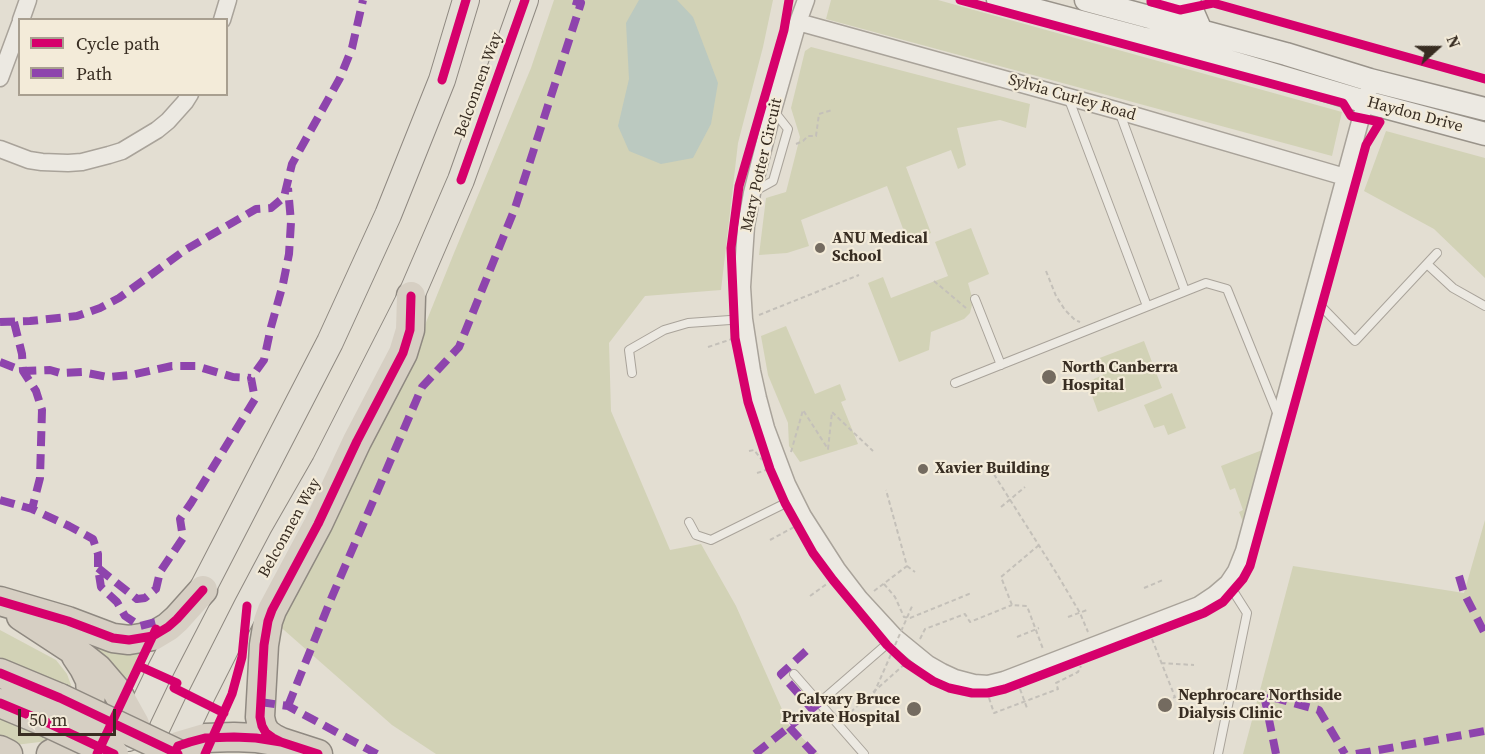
<!DOCTYPE html>
<style>
body{margin:0}
#map{position:relative;width:1485px;height:754px;overflow:hidden;background:#e3ded2;font-family:"Source Serif 4",serif}
canvas{display:block}
.legend{position:absolute;left:18px;top:18px;width:210px;height:78px;box-sizing:border-box;background:#f3ebd9;border:2px solid #a89f90;margin:0;padding:8px 10px;list-style:none;font-size:18px;color:#382d22}
.legend li{display:flex;align-items:center;gap:12px;height:30px}
.legend b{width:30px;border:2px solid #a89f90}
.north{position:absolute;left:1407px;top:18px;width:60px;height:60px;-webkit-text-stroke:4px #f3ebd9;paint-order:stroke;rotate:69deg;font-size:16px;font-weight:700;line-height:24px;text-align:center;color:#382d22}
.north::after{content:'';display:block;margin:auto;width:21px;height:27px;background:#382d22;clip-path:polygon(50% 0,100% 100%,50% 72%,0 100%)}
.scale{position:absolute;left:18px;top:709px;width:98px;height:27px;box-sizing:border-box;border:3px solid #382d22;border-top:0;padding-left:8px;font-size:18px;line-height:21px;white-space:nowrap;color:#382d22;-webkit-text-stroke:4px #f3ebd9;paint-order:stroke}
</style>
<div id="map">
<canvas width="1485" height="754"></canvas>
<ul class="legend">
<li><b style="height:8px;background:#d6006c"></b>Cycle path</li>
<li><b style="height:8px;background:#8e44ad"></b>Path</li>
</ul>
<div class="north">N</div>
<div class="scale">50 m</div>
</div>
<script>
const c = document.querySelector('canvas').getContext('2d');
c.lineJoin = 'round';
function fill(path, color) { c.fillStyle = color; c.fill(path, 'evenodd'); }
const shape = rows => new Path2D(rows.map(r => 'M' + r).join(''));
function trace(path, color, width, dash) { c.strokeStyle = color; c.lineWidth = width; c.lineCap = dash ? 'butt' : 'round'; c.setLineDash(dash || []); c.stroke(path); }
function label(font, color, halo, rows, align = 'center') {
  c.font = font + ' "Source Serif 4",serif'; c.lineWidth = 4.5; c.setLineDash([]); c.textBaseline = 'middle'; c.strokeStyle = halo; c.fillStyle = color; for (const [text, x, y, turn = 0] of rows) {
    c.save(); c.translate(x, y); c.rotate((+turn || 0) * Math.PI / 180); c.textAlign = isNaN(turn) ? turn : align; if (halo) c.strokeText(text, 0, 0); c.fillText(text, 0, 0); c.restore();
  }
}
fill(shape([
 [554,0,773,0,763,47,738,143,721,290,645,296,609,343,611,411,670,550,701,544,736,606,789,725,819,754,436,754,392,725,276,623,412,357,454,253,531,68],
 [831,0,938,0,1342,112,1332,156,826,19],
 [811,47,1030,104,1026,128,1000,120,957,128,966,165,958,169,951,150,906,167,931,233,908,242,887,186,801,220,809,246,787,253,759,255,766,198,786,192,800,137,791,108,805,51],
 [1386,131,1485,158,1485,278,1434,229,1364,191],
 [971,228,989,274,968,283,972,297,972,305,970,313,964,319,931,332,929,350,899,362,868,283,883,277,891,298,948,276,935,242],
 [786,326,815,394,840,384,846,400,841,402,858,444,800,462,789,446,788,423,768,375,761,336],
 [1144,341,1162,388,1098,412,1087,382,1103,375,1097,359],
 [1172,393,1186,428,1168,435,1164,425,1154,428,1144,405],
 [1265,449,1243,522,1239,512,1243,510,1235,488,1230,490,1221,466],
 [1485,520,1485,754,1243,754,1293,566,1464,593],
 [65,628,147,646,127,687],
 [0,630,56,660,67,674,71,685,72,696,65,717,48,741,15,745,0,738,0,716,44,736,68,686,0,657]
]), '#d2d2b6');
fill(shape([
 [639,0,677,0,693,17,718,83,711,124,693,158,661,164,629,151,618,126,629,79,626,23]
]), '#bbc9c0');
const lane = shape([
 [1068,97,1147,306],
 [1119,111,1185,291],
 [753,192,773,181,788,129,773,110],
 [1427,264,1453,288,1485,306],
 [1313,298,1355,341,1437,253],
 [975,299,1001,365],
 [632,373,629,350,664,330,688,323,744,319],
 [955,383,1206,283,1227,289,1278,415],
 [689,522,696,535,711,540,794,499],
 [794,674,864,754],
 [819,703,895,637],
 [1218,754,1247,613,1228,583]
]);
const street = shape([
 [806,0,798,22,773,110,752,193,746,226,742,287,744,319,752,371,758,398,766,428,787,484,803,516,837,569,860,599,895,637,928,664,942,672,955,678,974,683,988,684,1004,680,1199,605,1214,595,1228,583,1236,571,1244,551,1368,92],
 [21,20,28,0],
 [222,20,228,0],
 [798,22,1119,111,1345,177],
 [1160,29,1161,5,1162,0],
 [1164,32,1170,23,1178,0],
 [0,78,20,24],
 [0,149,29,160,42,162,68,163,82,162,109,155,122,151,157,130,168,121,185,102,190,94]
]);
const secondary = shape([
 [998,0,1141,38,1171,44,1366,102,1485,134],
 [1086,0,1286,54,1370,80,1485,109],
 [1189,0,1191,8,1201,31]
]);
const primary = shape([
 [128,738,158,675,330,342,388,215,442,80,466,0],
 [174,754,202,695,247,606,282,540,325,465,411,296,461,180,525,0]
]);
const highway = shape([
 [0,601,68,621,113,638,129,640,153,636,168,627,177,619,203,590],
 [21,616,79,654,98,669,116,690,135,724],
 [0,673,60,698],
 [0,703,48,723],
 [281,742,273,738,266,733,262,726,260,717,264,645,268,621,272,610,318,524,357,441,403,353,410,330,411,296],
 [178,746,205,738,234,737,256,738,281,742,318,754],
 [0,750,8,754],
 [51,754,66,746,74,739,84,726,89,712,91,694,90,680,84,668,76,656]
]);
trace(lane, '#a9a39a', 10);
trace(street, '#a9a39a', 19);
trace(secondary, '#99938a', 25);
trace(primary, '#8f8981', 28);
trace(highway, '#8f8981', 31);
trace(shape([
 [796,144,803,141,808,136,816,136,819,114,832,110],
 [1046,271,1056,296,1065,310,1075,320,1080,322],
 [934,281,966,308],
 [759,315,859,275],
 [708,347,732,339],
 [749,451,754,450,762,460],
 [791,452,803,410,828,449,832,412,873,451],
 [990,468,1057,574,1080,613,1088,632],
 [757,473,766,470],
 [1001,507,1025,487],
 [770,540,794,527],
 [1039,545,1001,577,1012,605,1027,606,1043,649],
 [907,566,915,572],
 [884,584,895,597,904,617,910,618,969,594,967,591],
 [1144,588,1163,580],
 [874,591,907,566,886,490],
 [810,596,828,583],
 [1068,617,1087,610],
 [1017,637,1039,628],
 [920,639,925,629,965,614,970,622,1012,605],
 [1152,639,1175,697,1167,701],
 [1161,663,1194,665],
 [1020,689,1027,708],
 [989,698,994,713,1058,689,1056,683,1078,672,1081,666],
 [845,717,906,663]
]), '#c4c0b9', 2, [4.5, 3]);
trace(lane, '#ece9e2', 8);
trace(street, '#ece9e2', 16);
trace(secondary, '#ece9e2', 22);
trace(primary, '#e3dfd5', 26);
trace(highway, '#d6cfc3', 28);
const highwayBridge = shape([
 [60,698,178,754],
 [48,723,114,754]
]);
trace(highwayBridge, '#8f8981', 31, []);
trace(shape([
 [871,700,913,604]
]), '#c4c0b9', 2, [4.5, 3]);
trace(highwayBridge, '#d6cfc3', 28);
trace(shape([
 [0,322,30,321,77,316,100,308,119,298,185,250,256,209,271,208,284,197,292,164,340,78,352,48,363,0],
 [14,322,22,354,23,371,36,391,42,410,40,478,32,509],
 [0,362,23,371,50,370,60,373,82,372,108,377,131,375,172,366,196,366,233,377,251,378],
 [0,500,32,509,69,526,93,539,98,554,98,568,101,587,117,602,125,616,140,626,160,621],
 [98,568,137,599,145,598,156,589,160,572,183,538,180,519,191,503,255,399,251,378,264,360,271,327,283,284,289,254,291,222,288,188],
 [1459,576,1464,593,1485,634],
 [806,651,781,674,812,709],
 [260,702,288,706,377,754],
 [288,706,331,599,422,387,459,347,515,208,581,3,571,0],
 [789,727,814,754],
 [755,754,819,703],
 [1276,754,1264,695,1319,710,1345,754],
 [1356,754,1485,731]
]), '#8e44ad', 8, [15, 8]);
trace(shape([
 [789,0,784,30,739,186,731,248,735,338,748,402,770,469,785,503,813,553,833,580,887,645,906,663,933,681,949,688,972,693,988,693,1005,689,1204,613,1223,602,1243,579,1250,566,1253,555,1366,145,1380,122,1351,116,1343,103,960,0],
 [1151,0,1151,2,1180,10,1213,3,1485,79],
 [442,80,466,0],
 [461,180,525,0],
 [0,601,68,621,113,638,129,640,153,636,168,627,177,619,203,590],
 [139,666,177,683,174,688,224,713],
 [0,673,60,698,178,754],
 [0,703,48,723,114,754],
 [281,742,273,738,266,733,262,726,260,717,264,645,268,621,272,610,318,524,357,441,403,353,410,330,411,296],
 [97,754,156,629],
 [174,754,178,746,190,742,205,738,234,737,256,738,281,742,318,754],
 [205,754,232,694,242,657,247,606]
]), '#d6006c', 9);
for (const [x, y, r, color] of [
 [820,248,6,"#746b60"],
 [1049,377,8,"#746b60"],
 [923,469,6,"#746b60"],
 [1165,705,8,"#746b60"],
 [914,709,8,"#746b60"]
]) { const dot = new Path2D(); dot.arc(x, y, r, 0, 2 * Math.PI); c.fillStyle = color; c.fill(dot); trace(dot, '#f3ebd9', 2); }
label('16px', '#382d22', '#f3ebd9', [
 ["Belconnen Way",479,85,-70],
 ["Sylvia Curley Road",1072,98,16],
 ["Haydon Drive",1415,115,15],
 ["Mary Potter Circuit",762,165,-77],
 ["Belconnen Way",290,528,-61]
]);
label('bold 16px', '#382d22', '#f3ebd9', [
 ["ANU Medical",832,239],
 ["School",832,257],
 ["North Canberra",1062,368],
 ["Hospital",1062,386],
 ["Xavier Building",935,469],
 ["Nephrocare Northside",1178,696],
 ["Dialysis Clinic",1178,714],
 ["Calvary Bruce",900,700,"right"],
 ["Private Hospital",900,718,"right"]
], 'left');
</script>
